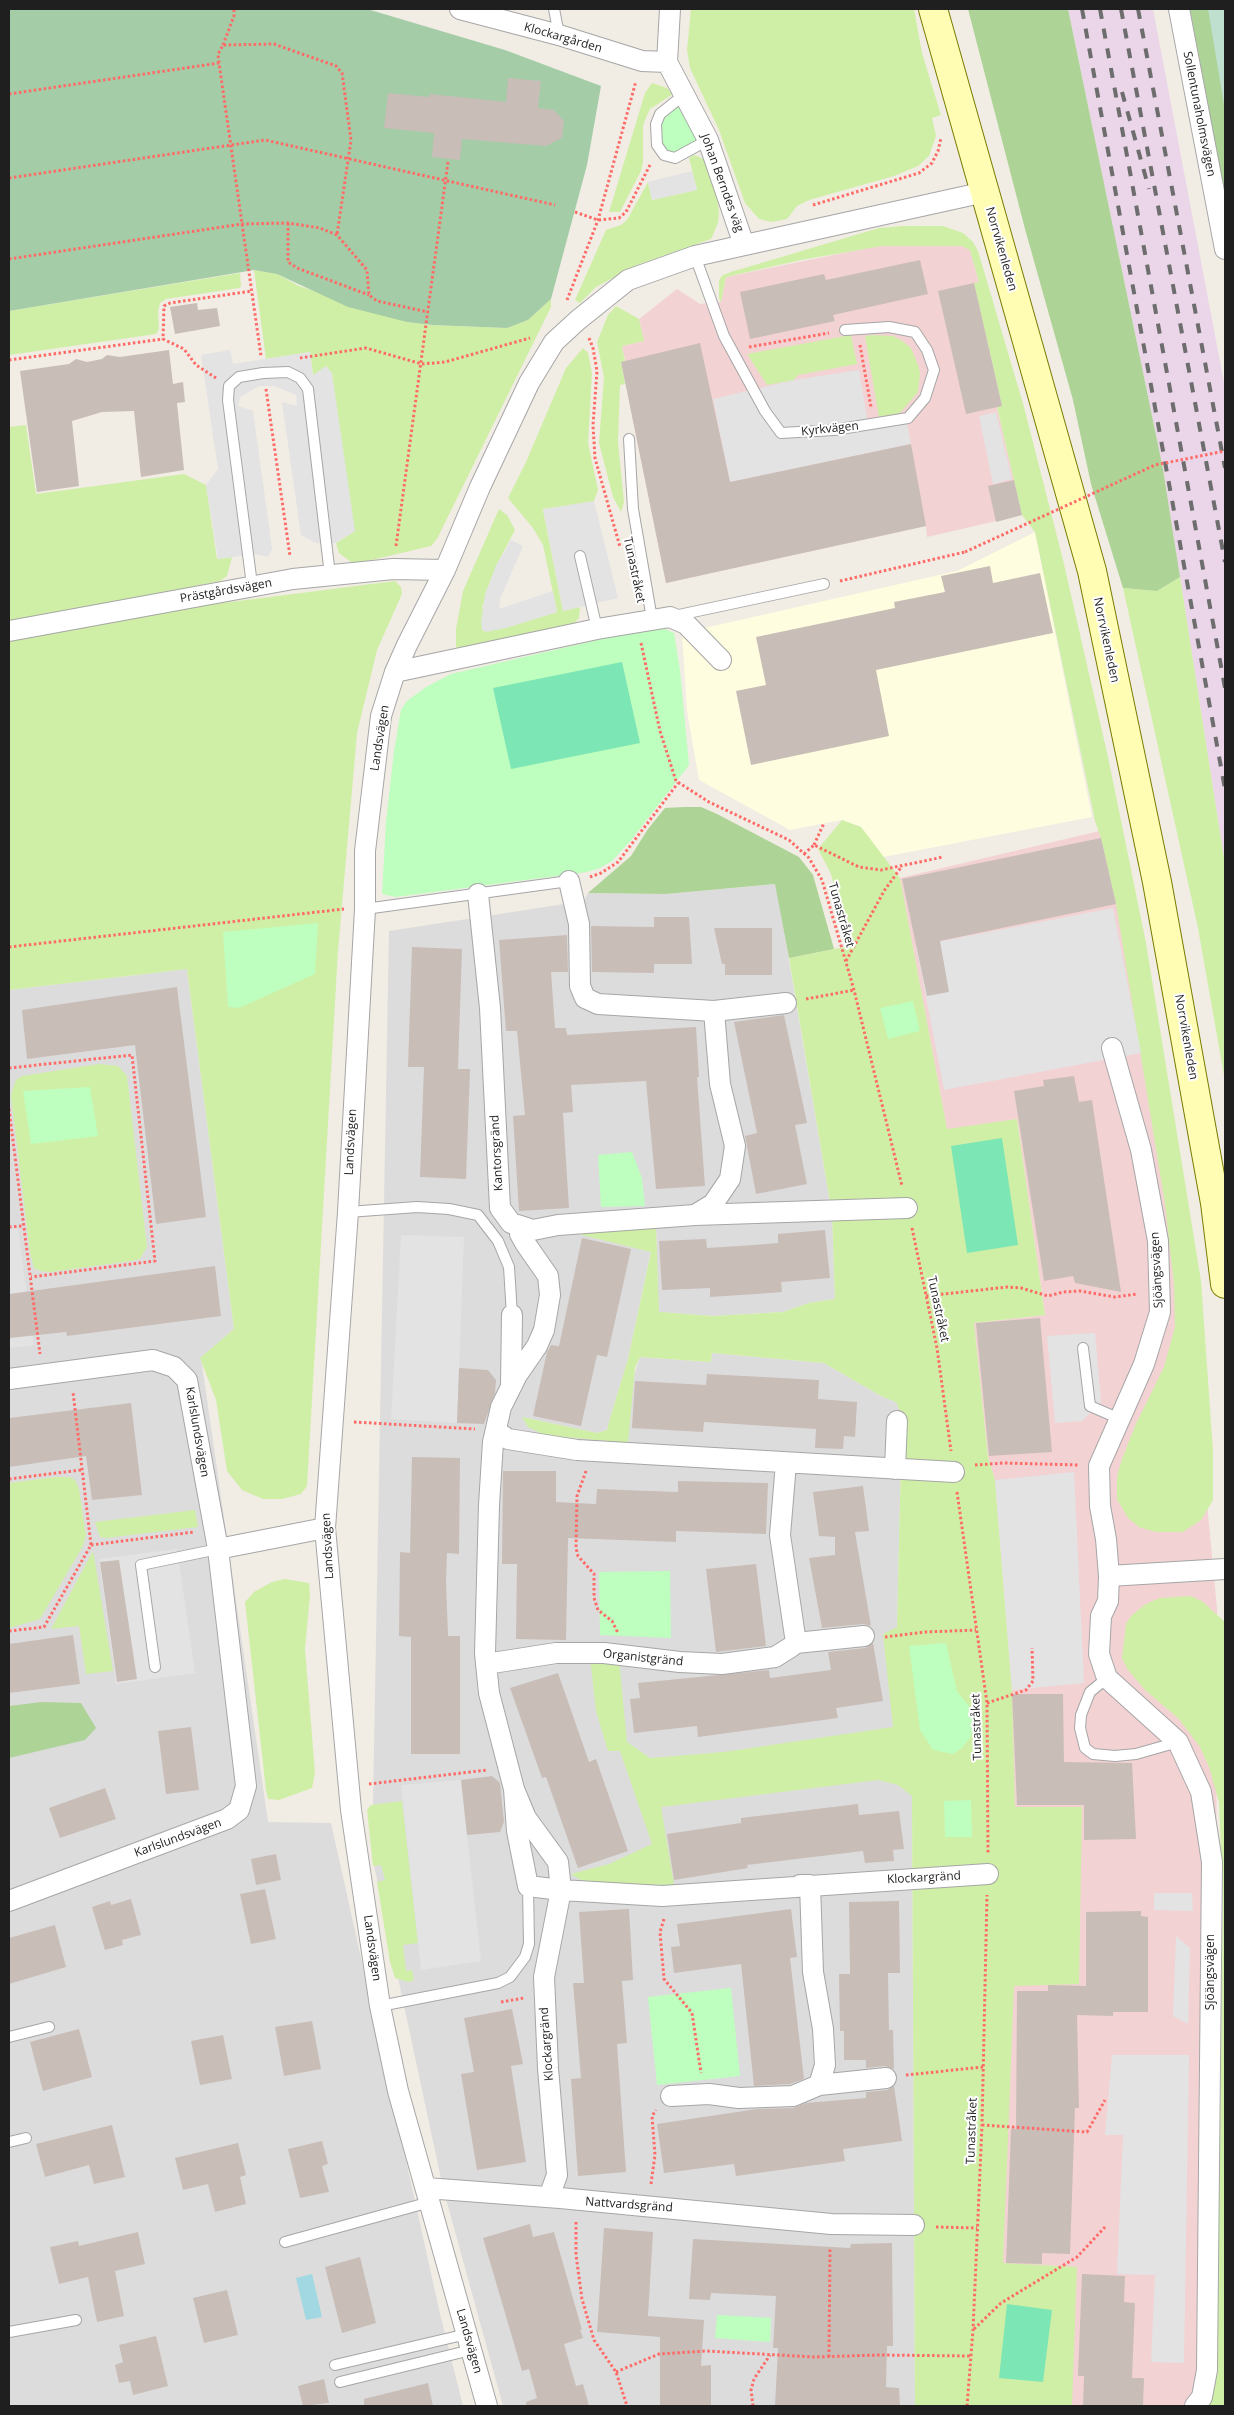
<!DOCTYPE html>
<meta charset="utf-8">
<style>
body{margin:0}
#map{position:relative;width:1234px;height:2415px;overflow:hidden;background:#f1ece4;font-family:"Open Sans",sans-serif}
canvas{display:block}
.frame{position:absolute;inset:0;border:10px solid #1f1f1f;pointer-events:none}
</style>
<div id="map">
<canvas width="1234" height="2415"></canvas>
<div class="frame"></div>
</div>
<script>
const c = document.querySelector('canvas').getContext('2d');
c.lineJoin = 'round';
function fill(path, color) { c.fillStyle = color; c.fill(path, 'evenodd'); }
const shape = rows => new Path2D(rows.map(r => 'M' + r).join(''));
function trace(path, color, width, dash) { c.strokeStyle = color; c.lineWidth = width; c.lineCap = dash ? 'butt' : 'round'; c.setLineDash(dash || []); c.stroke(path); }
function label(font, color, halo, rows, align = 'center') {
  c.font = font + ' "Open Sans",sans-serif'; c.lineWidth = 4; c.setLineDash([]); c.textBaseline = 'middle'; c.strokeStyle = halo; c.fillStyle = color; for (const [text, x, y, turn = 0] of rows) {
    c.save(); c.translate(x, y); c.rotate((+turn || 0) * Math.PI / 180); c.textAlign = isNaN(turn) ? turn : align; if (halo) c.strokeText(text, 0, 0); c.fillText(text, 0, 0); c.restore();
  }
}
fill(shape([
 [776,884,832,1214,835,1299,809,1303,783,1312,713,1316,658,1312,656,1226,580,1234,651,1251,628,1359,611,1415,607,1430,597,1433,522,1417,612,1443,640,1357,711,1362,712,1353,824,1363,881,1396,896,1402,902,1415,897,1627,912,1797,915,2406,503,2406,443,2188,372,1856,389,931,584,901,588,893,666,894],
 [187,969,234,1329,201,1358,268,1822,331,1823,441,2318,463,2406,9,2406,9,990]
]), '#dddcdc');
fill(shape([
 [882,245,962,246,970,250,979,282,975,284,1002,406,997,408,1022,515,927,537,926,526,666,583,621,361,625,360,622,346,644,341,639,319,677,289,700,304,721,302,726,277],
 [1108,829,1188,1303,1217,1609,1215,2406,984,2406,1012,1690,995,1480,988,1457,974,1323,1045,1315,1017,1119,947,1130,900,878]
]), '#f3d2d4');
fill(shape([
 [1068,9,1153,9,1225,388,1225,865,1163,469]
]), '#ead6e8');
fill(shape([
 [1035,532,1092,817,883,857,861,827,842,820,790,830,699,780,687,711,682,633,957,571]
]), '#fffddf');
fill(shape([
 [691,9,914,9,922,53,941,115,932,118,936,136,929,156,918,166,894,176,809,200,797,206,787,219,772,222,759,219,745,203,719,130,690,68,687,50],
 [652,83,667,88,673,94,650,109,647,115,643,126,643,163,641,171,620,212,609,212,645,93],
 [694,155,704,159,716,189,719,212,718,223,711,239,637,265,596,287,580,303,575,300,606,230,621,225,627,220,648,182,652,200,697,190,689,158],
 [903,226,943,226,963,233,973,242,978,251,1024,407,1063,560,1108,757,1146,943,1201,1281,1213,1451,1213,1500,1201,1520,1183,1532,1155,1532,1139,1527,1128,1518,1117,1499,1117,1477,1122,1459,1135,1426,1164,1367,1175,1327,1174,1285,1165,1204,1116,904,1101,838,1095,821,1035,532,1022,515,997,407,1002,406,974,283,979,282,970,250,962,246,882,246,801,260,726,277,721,302,719,299,719,280,723,275,731,272,879,228],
 [254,270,277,274,299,286,407,322,433,325,507,328,528,320,551,299,551,307,437,539,431,546,363,562,351,562,339,553,336,543,355,531,313,375,310,352,266,359],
 [240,273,241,286,239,288,166,299,160,303,158,312,159,329,156,334,9,355,9,311],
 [616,306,639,319,644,341,622,346,625,361,621,362,625,384,620,385,618,442,624,502,621,512,613,497,599,443,604,377,597,342,608,315],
 [851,335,857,364,798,375,794,380,767,385,747,354],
 [873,335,893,336,901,340,911,348,918,365,920,373,918,392,900,413,879,417,865,336],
 [583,348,588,353,592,373,588,443,598,490,594,501,543,510,563,611,580,607,579,618,575,623,556,630,461,650,456,647,456,629,463,591,499,509,507,515,515,530,496,566,482,608,505,628,557,612,543,545,533,528,508,498,526,462,566,368],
 [26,425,36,494,184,474,206,485,217,559,232,557,227,576,220,581,9,623,9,427],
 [1180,577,1225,865,1225,1081,1198,928,1123,588,1157,591],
 [395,581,401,587,402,594,377,650,357,733,338,951,307,1486,301,1494,282,1499,263,1499,242,1490,227,1471,216,1400,200,1358,234,1329,187,969,9,990,9,641,160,611],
 [842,820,861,827,900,878,947,1129,1017,1119,1045,1315,974,1323,988,1457,995,1480,1012,1690,1015,1807,1082,1807,1079,1984,1014,1986,1003,2263,1077,2267,1072,2406,915,2406,912,1796,898,1785,878,1780,661,1807,674,1885,600,1884,583,1881,571,1874,609,1864,652,1844,620,1751,608,1751,596,1711,590,1657,619,1660,627,1742,650,1758,724,1752,893,1727,883,1634,897,1627,902,1415,896,1402,881,1396,824,1363,712,1353,711,1362,640,1357,635,1368,628,1443,545,1435,528,1427,522,1417,597,1433,607,1430,611,1415,628,1359,651,1252,578,1234,656,1226,659,1312,713,1316,783,1312,809,1303,835,1299,832,1214,789,958,850,946,831,874,818,849],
 [99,1064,118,1066,127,1076,147,1247,140,1259,131,1261,51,1272,40,1271,34,1268,30,1253,11,1096,13,1088,16,1080,22,1076],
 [56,1477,70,1477,75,1480,79,1489,86,1535,83,1546,40,1619,9,1628,9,1483],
 [195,1510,198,1527,106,1538,100,1537,95,1522],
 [93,1551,113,1671,86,1674,79,1626,51,1629],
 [285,1579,309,1583,310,1595,305,1649,315,1773,312,1788,279,1800,268,1799,266,1790,245,1602,254,1592,272,1582],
 [1191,1596,1203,1602,1225,1622,1225,2406,1204,2406,1220,2144,1223,1898,1219,1802,1209,1767,1200,1747,1179,1719,1145,1690,1128,1670,1122,1658,1126,1624,1132,1615,1146,1604,1160,1598],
 [402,1801,418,1943,403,1945,406,1971,412,1970,414,1980,409,1982,395,1978,390,1962,377,1882,385,1880,381,1865,373,1866,367,1810,371,1805]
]), '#d0efa6');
fill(shape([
 [968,9,1068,9,1163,469,1180,577,1157,591,1123,588,1091,484,1073,400,1025,229],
 [1190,9,1225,9,1225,196],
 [684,807,701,807,717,814,799,857,813,875,834,949,789,958,775,884,666,894,588,893,631,856,648,829,665,808],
 [42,1702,81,1703,96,1728,85,1740,9,1758,9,1706]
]), '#add396');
fill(shape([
 [1208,9,1225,9,1225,111]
]), '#c0e0cf');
fill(shape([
 [9,9,367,9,505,50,601,86,587,165,551,299,528,320,507,328,433,325,407,322,348,307,277,274,254,270,9,311]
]), '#a4cca7');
fill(shape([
 [683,97,704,140,676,155,665,154,659,145,662,114],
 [661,627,674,633,680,670,689,765,632,839,612,861,600,868,587,872,396,897,382,894,386,822,394,751,401,710,407,701,426,687,451,674,619,635],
 [318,923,315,974,239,1008,228,1007,223,932],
 [913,1001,920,1031,888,1039,880,1008],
 [90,1087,98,1136,31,1144,23,1091],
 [632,1152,642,1178,645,1206,601,1207,598,1155],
 [670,1571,671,1638,600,1635,599,1572],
 [946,1643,957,1691,972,1710,974,1727,970,1738,962,1748,953,1754,933,1750,920,1730,909,1646],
 [971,1800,972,1837,945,1837,944,1801],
 [731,1988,740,2076,657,2085,648,1997],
 [717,2315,771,2318,770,2342,715,2338]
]), '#befebe');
fill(shape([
 [622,662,640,743,511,769,493,688],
 [1002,1138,1018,1245,967,1253,951,1146],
 [1007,2304,1052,2310,1043,2382,999,2378]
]), '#7ce6b5');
fill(shape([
 [692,171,697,190,652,200,648,182],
 [230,350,233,364,310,352,313,375,326,366,332,373,355,531,336,543,316,543,301,535,282,402,297,406,296,395,274,386,259,386,240,397,238,406,253,411,272,549,268,557,255,554,218,559,206,485,218,469,201,355],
 [859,370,869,429,907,423,911,444,730,482,713,399,794,380],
 [996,412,1012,479,993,484,979,416],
 [594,501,618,598,563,611,543,509],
 [511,540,523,546,500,599,499,609,553,591,557,612,506,628,486,632,482,630,481,623,485,594,496,566],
 [1113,908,1141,1053,944,1090,916,946],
 [18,1229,34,1345,9,1348,9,1230],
 [401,1235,464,1237,457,1423,391,1419],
 [1095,1333,1101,1402,1082,1421,1055,1423,1047,1336],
 [1074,1472,1084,1683,1012,1690,995,1480],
 [177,1549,195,1673,116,1684,99,1559],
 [461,1780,481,1961,421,1970,401,1785],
 [1154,1893,1192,1893,1193,1911,1154,1910],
 [1176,1936,1190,1948,1188,2024,1173,2016],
 [1112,2055,1189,2055,1184,2363,1151,2362,1155,2275,1117,2274,1123,2135,1105,2135]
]), '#e3e3e3');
fill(shape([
 [312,2274,322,2317,306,2320,296,2278]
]), '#a1d8e2');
fill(shape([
 [508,78,541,81,538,108,554,110,564,121,562,138,546,146,462,139,460,160,432,157,434,133,384,128,388,93,429,97,430,94,506,102],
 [920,260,928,294,833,315,835,321,750,339,740,292,824,274,826,280],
 [974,283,1002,406,966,414,938,291],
 [197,303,198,310,217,308,220,326,175,334,170,307],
 [700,343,730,482,911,444,926,526,666,583,621,362],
 [169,350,173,384,183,382,185,402,177,403,184,470,141,477,134,411,102,412,72,421,79,486,37,492,20,371,69,364,76,359,87,362,102,359,107,355,120,357],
 [1014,480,1022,515,996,522,988,486],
 [990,566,993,583,1040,573,1053,633,876,670,889,736,751,765,736,691,766,685,756,637,895,608,894,602,945,592,941,576],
 [1101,838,1116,904,940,941,949,992,927,996,902,879],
 [654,917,689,917,692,964,654,964,654,973,592,972,591,926,654,927],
 [714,928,772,928,772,975,725,975,725,964,722,964],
 [567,935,568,972,551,972,555,1028,566,1028,567,1035,696,1027,699,1077,697,1077,705,1186,656,1189,646,1081,571,1085,573,1112,563,1113,569,1208,519,1211,513,1116,525,1115,517,1031,506,1031,499,940],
 [412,947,462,949,458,1069,470,1069,466,1179,420,1177,424,1067,408,1067],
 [177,987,206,1217,156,1224,135,1045,27,1059,22,1010],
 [784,1015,807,1123,795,1125,807,1184,756,1194,745,1136,757,1133,734,1022],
 [1074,1076,1079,1102,1092,1100,1121,1292,1075,1283,1073,1276,1044,1281,1014,1091,1044,1086,1043,1080],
 [825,1230,830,1278,781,1282,782,1292,756,1294,710,1297,710,1288,662,1290,659,1241,706,1239,707,1248,754,1245,778,1243,778,1234],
 [582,1238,631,1249,607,1357,597,1355,581,1426,533,1416,547,1352,551,1345,559,1346],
 [215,1266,221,1316,67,1336,66,1332,10,1338,9,1294],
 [1040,1318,1052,1452,989,1456,976,1323],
 [459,1368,488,1370,496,1380,495,1393,484,1424,457,1423],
 [707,1374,819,1380,818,1399,857,1402,855,1437,844,1436,843,1449,815,1448,816,1429,704,1422,703,1432,632,1428,635,1381,706,1385],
 [131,1403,142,1495,92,1500,86,1456,9,1467,9,1418],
 [412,1457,460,1458,459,1554,447,1553,446,1581,448,1636,460,1636,460,1754,411,1754,411,1637,399,1636,400,1552,410,1553],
 [503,1471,556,1471,556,1502,596,1504,597,1489,678,1492,678,1481,768,1483,766,1534,676,1531,676,1542,568,1538,566,1640,516,1639,517,1564,502,1564],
 [863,1486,869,1531,855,1532,871,1626,863,1624,822,1628,809,1558,835,1555,835,1537,819,1536,813,1492],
 [119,1560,137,1679,117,1682,100,1562],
 [756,1564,766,1646,716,1652,706,1569],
 [73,1635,80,1684,9,1693,9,1644],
 [873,1643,883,1701,836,1708,838,1718,698,1737,697,1726,634,1733,630,1699,640,1698,638,1683,769,1670,770,1678,831,1670,828,1652,865,1648],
 [558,1673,589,1762,596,1759,628,1851,578,1868,546,1777,542,1778,510,1688],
 [1012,1694,1063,1694,1064,1762,1132,1763,1136,1839,1084,1840,1084,1805,1017,1805],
 [191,1727,199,1790,166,1794,158,1731],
 [492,1776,500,1783,504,1822,500,1832,467,1835,461,1780],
 [105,1788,116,1819,60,1838,49,1808],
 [858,1804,859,1815,899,1811,904,1849,893,1850,894,1861,865,1863,863,1851,747,1865,748,1868,674,1880,667,1834,741,1823,741,1818],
 [276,1854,281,1880,256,1885,251,1859],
 [265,1889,276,1939,251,1944,240,1894],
 [131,1899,141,1935,122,1940,123,1945,105,1950,92,1907,110,1901,111,1905],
 [899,1901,900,1973,888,1973,889,2030,893,2030,894,2069,885,2066,866,2068,866,2060,844,2060,844,2031,840,2031,839,1974,850,1974,849,1902],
 [629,1909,633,1980,622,1981,627,2043,617,2044,626,2172,578,2176,571,2079,581,2078,573,1983,584,1983,579,1912],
 [791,1909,797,1957,790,1958,804,2079,790,2084,754,2086,741,1964,674,1973,671,1947,680,1946,677,1924],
 [1141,1911,1141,1916,1148,1917,1148,2012,1113,2012,1113,2016,1077,2015,1079,2108,1075,2108,1070,2254,1042,2253,1042,2264,1006,2263,1011,2129,1016,2129,1017,1991,1048,1991,1048,1985,1086,1986,1086,1912],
 [55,1925,66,1967,9,1984,9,1938],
 [512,2009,523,2064,511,2066,526,2162,477,2170,461,2074,474,2072,464,2018],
 [312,2021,321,2069,284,2076,275,2027],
 [79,2029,92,2077,43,2091,30,2042],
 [223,2035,232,2079,200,2085,191,2041],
 [894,2086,902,2141,843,2149,845,2161,736,2176,734,2164,664,2173,657,2124,757,2109,793,2108,806,2103,866,2098,866,2092,887,2090],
 [112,2125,125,2177,94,2184,89,2165,45,2177,36,2144],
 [322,2141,328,2164,322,2166,329,2192,300,2198,288,2149],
 [238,2143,246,2175,240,2177,246,2204,215,2212,208,2184,183,2190,175,2158],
 [530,2224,533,2237,554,2232,582,2330,580,2330,583,2338,564,2344,576,2386,583,2384,589,2406,526,2406,526,2402,537,2398,529,2369,522,2371,483,2238],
 [604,2228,653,2232,648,2316,704,2320,701,2366,711,2365,711,2406,660,2406,660,2337,597,2332],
 [138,2232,145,2264,115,2271,124,2316,97,2322,88,2277,59,2284,50,2247,78,2241,79,2246],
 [693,2239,850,2248,851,2244,892,2243,893,2346,887,2346,886,2387,899,2388,900,2406,775,2406,778,2348,773,2348,776,2296,711,2293,710,2300,689,2299],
 [360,2257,376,2323,342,2333,325,2267],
 [1082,2274,1125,2276,1124,2302,1135,2303,1132,2378,1144,2378,1143,2406,1083,2406,1084,2376,1078,2376],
 [227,2290,238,2335,204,2343,193,2298],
 [156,2336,168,2386,133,2395,130,2381,119,2383,115,2365,123,2362,119,2345],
 [324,2379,329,2403,303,2406,298,2386],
 [428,2383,433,2406,364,2406,364,2399]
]), '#c9bdb7');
const service = shape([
 [554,9,559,35],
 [685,94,660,114,656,124,657,145,664,155,675,158,708,140],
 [695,256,724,336,765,411,781,433,834,430,908,418,925,398,934,370,927,350,915,332,889,327,845,330],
 [629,439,633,509,652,619],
 [580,556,597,629],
 [252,585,228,400,229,386,239,377,263,373,288,372,300,378,308,389,330,575],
 [674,616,824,584],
 [365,909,569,881],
 [348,1212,417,1207,449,1209,478,1215,498,1241,509,1267,512,1315],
 [1083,1348,1090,1406,1120,1419],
 [155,1667,141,1565,218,1549],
 [1107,1678,1090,1692,1081,1715,1080,1728,1085,1748,1093,1754,1115,1756,1136,1754,1178,1742],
 [380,2006,498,1983,510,1977,525,1957,529,1944,528,1886],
 [9,2037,49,2027],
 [9,2142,26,2138],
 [285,2242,430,2202],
 [9,2332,76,2320],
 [335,2365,467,2334],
 [340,2382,471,2350]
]);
const minor = shape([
 [460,9,559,35,642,61,667,62],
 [670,9,667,62,708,140,744,245],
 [1179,9,1225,249],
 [9,631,293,579,393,569,445,570],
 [395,672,597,629,670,617,686,624,721,660],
 [569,881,579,924,580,986,585,998,598,1004,714,1011,786,1003],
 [478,894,490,1008,500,1208,511,1223,533,1230,558,1225,695,1215,907,1208],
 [1112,1048,1141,1150,1158,1241,1160,1312,1144,1364,1099,1466,1100,1506,1106,1539,1109,1576,1108,1601,1101,1616,1099,1654,1107,1678,1178,1742,1201,1792,1212,1862,1207,2370,1202,2397,1195,2406],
 [695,1215,713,1204,730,1179,735,1146,720,1084,714,1011],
 [9,1379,153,1360,174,1367,187,1380,218,1549,246,1786,239,1810,227,1819,9,1901],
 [511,1385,512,1315],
 [496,1431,508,1439,577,1450,954,1472],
 [895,1469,897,1421],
 [218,1549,325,1528],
 [1109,1576,1225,1569],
 [796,1643,864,1636],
 [486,1664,556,1653,604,1653,680,1662,722,1664,775,1657,791,1647,796,1643,780,1535,786,1463],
 [514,1789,517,1831,528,1886,561,1890,558,1862,526,1818,514,1789,489,1693,485,1653,489,1505,493,1442,501,1407,517,1375,537,1346,544,1330,550,1295,548,1276,525,1243,520,1234,520,1226],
 [819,2085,886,2078],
 [671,2096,709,2094,739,2098,793,2096,819,2085,825,2065,823,2029,813,1972,810,1885,800,1885],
 [426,2188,560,2198,831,2224,914,2225],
 [549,2197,557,2175,548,2068,544,1977,561,1890,662,1896,988,1874],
 [487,2406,398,2091,380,2006,351,1810,325,1528,348,1212,365,909,365,851,381,716,395,672,407,645,445,570,480,487,529,383,554,342,578,320,628,280,695,256,985,192]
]);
const secondary = shape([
 [933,9,1092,571,1157,882,1215,1203,1225,1284]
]);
trace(service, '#a6a6a6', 12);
trace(minor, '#a6a6a6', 22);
trace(secondary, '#787c00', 30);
trace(shape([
 [223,45,234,16,234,9],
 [219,63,218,54,223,45,274,44,336,66,342,73,351,140,337,235],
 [9,94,219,63,261,356],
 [9,178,265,140,555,205],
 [813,205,919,173,932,163,938,151,941,138],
 [575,212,598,220,619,218,626,212,650,165],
 [288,223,288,262,297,268,369,295],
 [9,259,242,224,288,223,320,228,337,235,367,270,369,295,377,301,428,312],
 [567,300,598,220,636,81],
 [589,338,593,348,597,371,593,425,595,458,620,547],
 [860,345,871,407],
 [749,347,829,333],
 [300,358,366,348,422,364,445,362,530,338],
 [9,360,163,339],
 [216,378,196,365,184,349,163,339,164,306,170,303,252,291],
 [266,389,290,556],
 [396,546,448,162],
 [840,581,965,552],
 [641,643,660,731,676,781,709,802,789,840,809,858,822,880,854,990,902,1186],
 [814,845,824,823],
 [804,854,814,845,859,867,881,870,943,857],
 [590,877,601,873,618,862,678,783],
 [9,947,344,909],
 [846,961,884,891,902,866],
 [806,999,854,990],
 [9,1068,132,1055,155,1261,31,1277],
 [9,1109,40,1354],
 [9,1227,22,1226],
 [912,1228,937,1348,951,1451],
 [926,1296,1007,1287,1021,1288,1048,1296,1063,1292,1080,1291,1115,1297,1137,1294],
 [354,1422,475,1429],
 [975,1465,1004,1463,1079,1465],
 [586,1471,577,1496,576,1548,578,1556,594,1574,594,1598,598,1610,612,1621,618,1633],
 [9,1479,81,1470],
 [957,1492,987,1703,988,1854],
 [91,1545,194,1532],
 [9,1631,44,1627,91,1545,73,1392],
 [885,1637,925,1632,976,1630],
 [987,1703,1026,1690,1033,1681,1032,1648],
 [369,1784,487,1770],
 [664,1919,660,1932,664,1979,692,2013,701,2073],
 [501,2002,524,1998],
 [906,2075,983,2067],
 [982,2125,1087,2132,1105,2100],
 [651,2184,655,2155,652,2116,656,2110],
 [576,2222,576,2255,582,2299,594,2340,616,2372,627,2406],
 [936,2227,977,2228],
 [974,2329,1001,2303,1077,2257,1106,2226],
 [829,2357,830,2247],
 [616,2372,659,2354,706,2351,814,2357,880,2355,970,2356],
 [753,2406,751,2390,754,2379,770,2355],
 [967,2406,973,2330,982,2125,987,1895]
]), '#ff6b67', 3, [2.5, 2.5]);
trace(service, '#fff', 10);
trace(minor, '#fff', 20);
trace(secondary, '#fffdb4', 28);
trace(shape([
 [1082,9,1225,789],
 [1100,9,1225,688],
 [1121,9,1225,562],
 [1138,9,1225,468],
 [1122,92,1149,189]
]), '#6d6d6d', 4, [10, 10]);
trace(shape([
 [965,552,1155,465,1225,451]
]), '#ff6b67', 3, [2.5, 2.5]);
label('12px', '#1f1f1f', '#fff', [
 ["Klockargården",563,38,16],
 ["Sollentunaholmsvägen",1199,114,79],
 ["Johan Berndes väg",722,183,70],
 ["Norrvikenleden",1001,249,74],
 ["Kyrkvägen",830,429,-6],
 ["Tunastråket",634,570,78],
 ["Prästgårdsvägen",226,591,-10],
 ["Norrvikenleden",1106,640,78],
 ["Landsvägen",380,738,-81],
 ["Tunastråket",841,915,74],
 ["Norrvikenleden",1186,1037,80],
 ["Landsvägen",351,1142,-87],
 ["Kantorsgränd",497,1153,-93],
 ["Sjöängsvägen",1157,1270,-93],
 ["Tunastråket",938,1309,78],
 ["Karlslundsvägen",197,1432,80],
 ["Landsvägen",328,1546,-93],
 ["Organistgränd",643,1658,6],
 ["Tunastråket",977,1727,-92],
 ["Karlslundsvägen",178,1838,-20],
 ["Klockargränd",924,1878,-3],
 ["Landsvägen",372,1948,82],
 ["Sjöängsvägen",1211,1972,-90],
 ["Klockargränd",547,2044,-94],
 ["Tunastråket",972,2131,-88],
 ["Nattvardsgränd",629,2205,4],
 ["Landsvägen",469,2341,74]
]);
</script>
